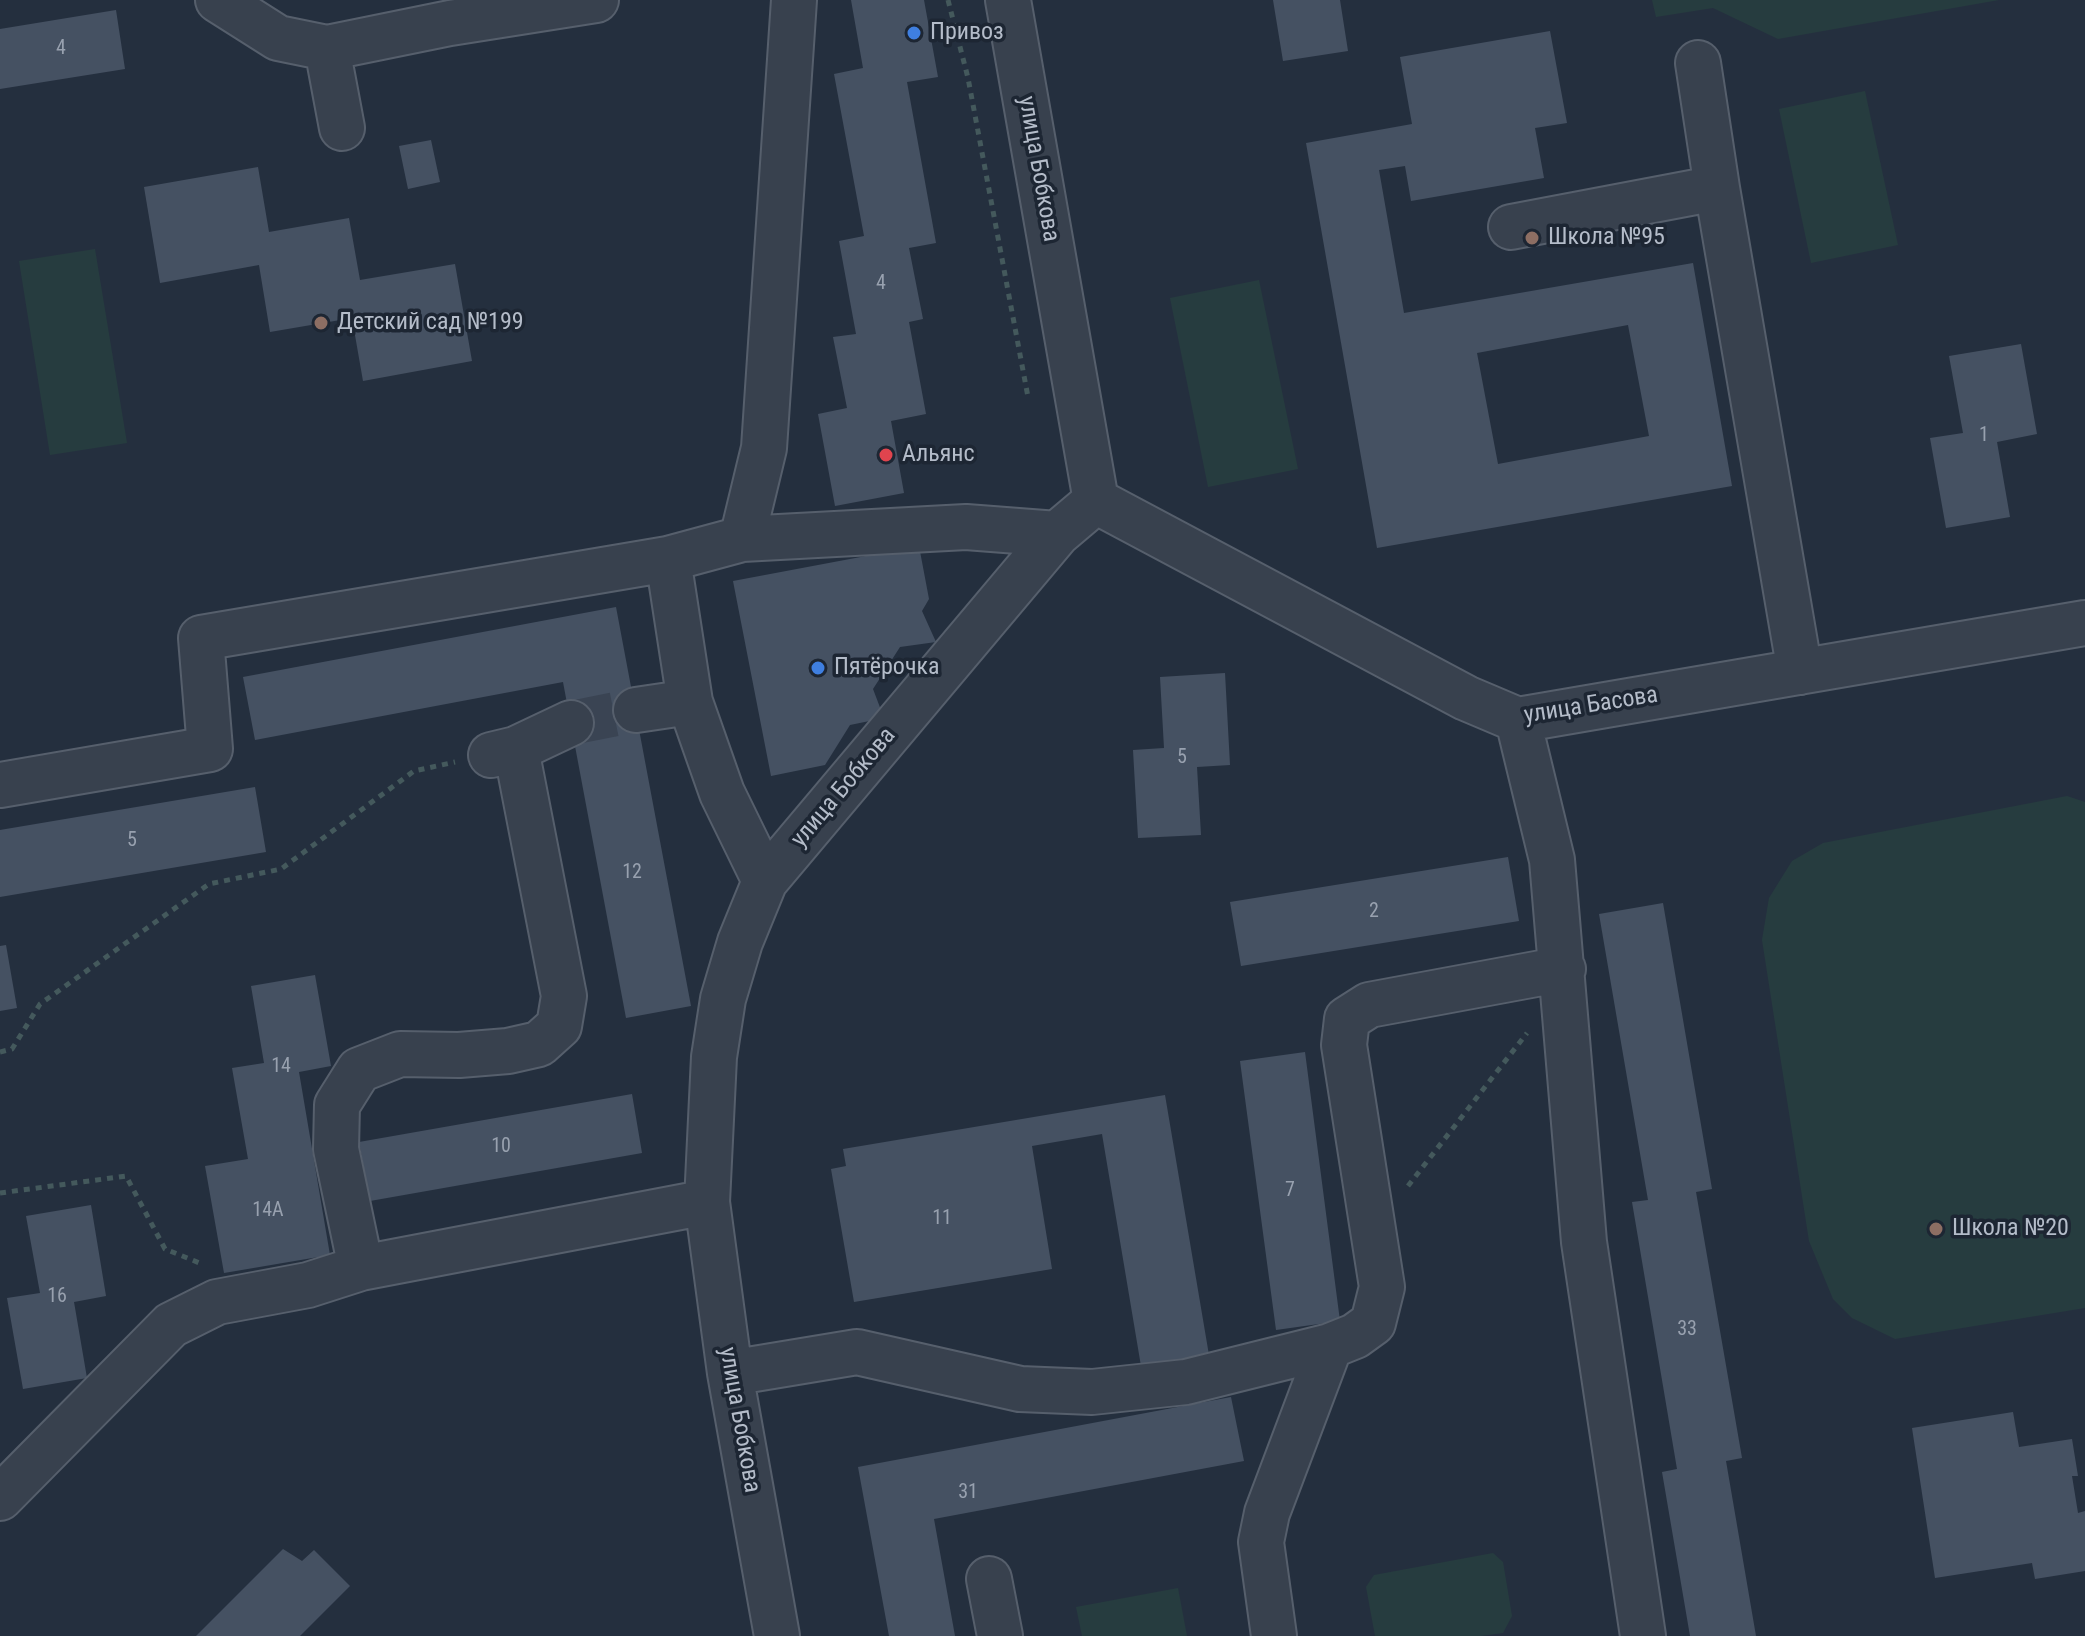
<!DOCTYPE html>
<meta charset="utf-8">
<style>
body{margin:0}
canvas{display:block;background:#242f3e}
</style>
<canvas width="2085" height="1636"></canvas>
<script>
const c = document.querySelector('canvas').getContext('2d');
c.lineJoin = 'round';
function fill(path, color) { c.fillStyle = color; c.fill(path, 'evenodd'); }
const shape = rows => new Path2D(rows.map(r => 'M' + r).join(''));
function trace(path, color, width, dash) { c.strokeStyle = color; c.lineWidth = width; c.lineCap = dash ? 'butt' : 'round'; c.setLineDash(dash || []); c.stroke(path); }
function label(font, color, halo, rows, align = 'center') {
  c.font = font + ' "Roboto Condensed",sans-serif'; c.lineWidth = 7; c.setLineDash([]); c.textBaseline = 'middle'; c.strokeStyle = halo; c.fillStyle = color; for (const [text, x, y, turn = 0] of rows) {
    c.save(); c.translate(x, y); c.rotate((+turn || 0) * Math.PI / 180); c.textAlign = isNaN(turn) ? turn : align; if (halo) c.strokeText(text, 0, 0); c.fillText(text, 0, 0); c.restore();
  }
}
fill(shape([
 [1652,0,1999,0,1778,39,1713,8,1656,17],
 [1865,91,1898,245,1811,263,1779,109],
 [95,249,127,443,50,455,19,261],
 [1259,280,1298,469,1208,487,1170,298],
 [2067,796,2085,802,2085,1308,1895,1339,1852,1318,1833,1299,1809,1241,1762,940,1769,898,1792,861,1823,843],
 [1493,1553,1503,1562,1512,1616,1503,1633,1481,1636,1375,1636,1366,1587,1374,1575],
 [1178,1588,1187,1636,1082,1636,1076,1607]
]), '#263c3f');
fill(shape([
 [851,0,924,0,938,77,907,82,936,243,909,248,923,319,909,322,926,414,891,421,904,493,835,506,818,414,847,408,833,337,856,334,839,241,864,236,834,74,863,68],
 [1273,0,1340,0,1348,51,1283,61],
 [116,10,125,69,0,89,0,29],
 [1550,31,1567,123,1535,128,1544,178,1411,201,1405,166,1379,170,1404,313,1693,263,1732,486,1377,548,1306,143,1412,124,1400,57],
 [1628,325,1649,436,1498,464,1477,353],
 [431,140,440,182,408,189,399,146],
 [258,167,269,232,349,218,360,280,455,264,472,361,363,381,352,318,270,332,259,265,160,283,144,187],
 [2021,344,2037,434,1997,442,2010,517,1946,528,1930,438,1963,433,1949,356],
 [919,546,929,599,922,611,936,642,900,647,873,689,884,718,850,725,825,765,771,776,733,581],
 [616,607,691,1006,626,1018,563,682,255,740,243,677],
 [1225,673,1230,765,1197,767,1201,835,1138,838,1133,750,1164,748,1160,677],
 [255,787,266,852,0,897,0,830],
 [1508,857,1519,921,1241,966,1230,902],
 [1663,903,1712,1189,1696,1192,1742,1458,1726,1461,1756,1636,1690,1636,1662,1472,1677,1469,1632,1202,1648,1200,1599,914],
 [6,945,17,1008,0,1011,0,946],
 [315,975,331,1066,299,1072,330,1255,224,1273,205,1166,248,1159,232,1068,264,1063,251,986],
 [1305,1052,1340,1321,1276,1330,1240,1061],
 [632,1094,642,1153,370,1201,359,1142],
 [1165,1095,1211,1367,1143,1378,1102,1134,1032,1146,1052,1269,854,1302,831,1169,846,1166,843,1149],
 [91,1205,106,1296,74,1302,87,1378,23,1389,7,1298,40,1293,26,1216],
 [1231,1397,1244,1461,934,1519,955,1636,889,1636,858,1467],
 [2013,1412,2019,1447,2072,1439,2078,1476,2072,1476,2078,1513,2085,1511,2085,1571,2035,1579,2032,1563,1935,1578,1912,1428],
 [283,1549,302,1561,314,1550,350,1586,300,1636,196,1636]
]), '#455162');
trace(shape([
 [571,723,636,710]
]), '#3a4453', 44, [44, 22]);
const minor = shape([
 [218,0,278,38,327,48,450,23,596,0],
 [327,48,342,128],
 [1698,63,1717,188],
 [1511,227,1717,188,1800,672],
 [1096,501,1466,698,1518,720,2085,623],
 [742,539,764,448,794,0],
 [668,559,690,702,722,793,765,881],
 [636,710,690,702],
 [1518,720,1552,860,1584,1242,1643,1636],
 [491,755,516,749,571,723],
 [0,785,210,749,201,638,668,559,742,539,966,527,1057,534],
 [361,1268,336,1149,337,1105,359,1070,400,1054,459,1055,508,1051,539,1044,559,1026,564,996,516,749],
 [730,1373,857,1352,1020,1389,1092,1392,1186,1382,1330,1346,1355,1336,1373,1323,1382,1287,1344,1045,1347,1019,1369,1005,1563,969],
 [0,1498,171,1325,217,1302,308,1285,361,1268,707,1202],
 [989,1579,1000,1636],
 [777,1636,730,1373,707,1202,714,1057,723,999,740,942,765,881,1057,534,1096,501,1008,0],
 [1274,1636,1261,1542,1267,1513,1330,1346]
]);
trace(minor, '#565f6c', 48);
trace(shape([
 [948,0,968,78,1028,397],
 [0,1052,12,1049,40,1004,209,884,281,869,414,771,455,762],
 [1408,1186,1527,1033],
 [0,1193,126,1176,165,1249,202,1264]
]), '#44595c', 5, [6, 6]);
trace(minor, '#38414e', 44);
for (const [x, y, r, color] of [
 [914,33,8,"#3f7fe0"],
 [1532,238,8,"#8d6e63"],
 [321,323,8,"#8d6e63"],
 [886,455,8,"#e0444e"],
 [818,668,8,"#3f7fe0"],
 [1936,1229,8,"#8d6e63"]
]) { const dot = new Path2D(); dot.arc(x, y, r, 0, 2 * Math.PI); c.fillStyle = color; c.fill(dot); trace(dot, '#1d2633', 3); }
label('20px', '#98a1af', null, [
 ["4",61,49],
 ["4",881,284],
 ["1",1984,436],
 ["5",1182,758],
 ["5",132,841],
 ["12",632,873],
 ["2",1374,912],
 ["14",281,1067],
 ["10",501,1147],
 ["7",1290,1191],
 ["14А",268,1211],
 ["11",942,1219],
 ["16",57,1297],
 ["33",1687,1330],
 ["31",968,1493]
]);
label('24px', '#b4bcc9', '#1d2633', [
 ["Привоз",930,33],
 ["Школа №95",1548,238],
 ["Детский сад №199",337,323],
 ["Альянс",902,455],
 ["Пятёрочка",834,668],
 ["Школа №20",1952,1229]
], 'left');
label('24px', '#b4bcc9', '#1d2633', [
 ["улица Бобкова",1038,169,80],
 ["улица Басова",1591,706,-9],
 ["улица Бобкова",844,788,-50],
 ["улица Бобкова",739,1420,80]
]);
</script>
